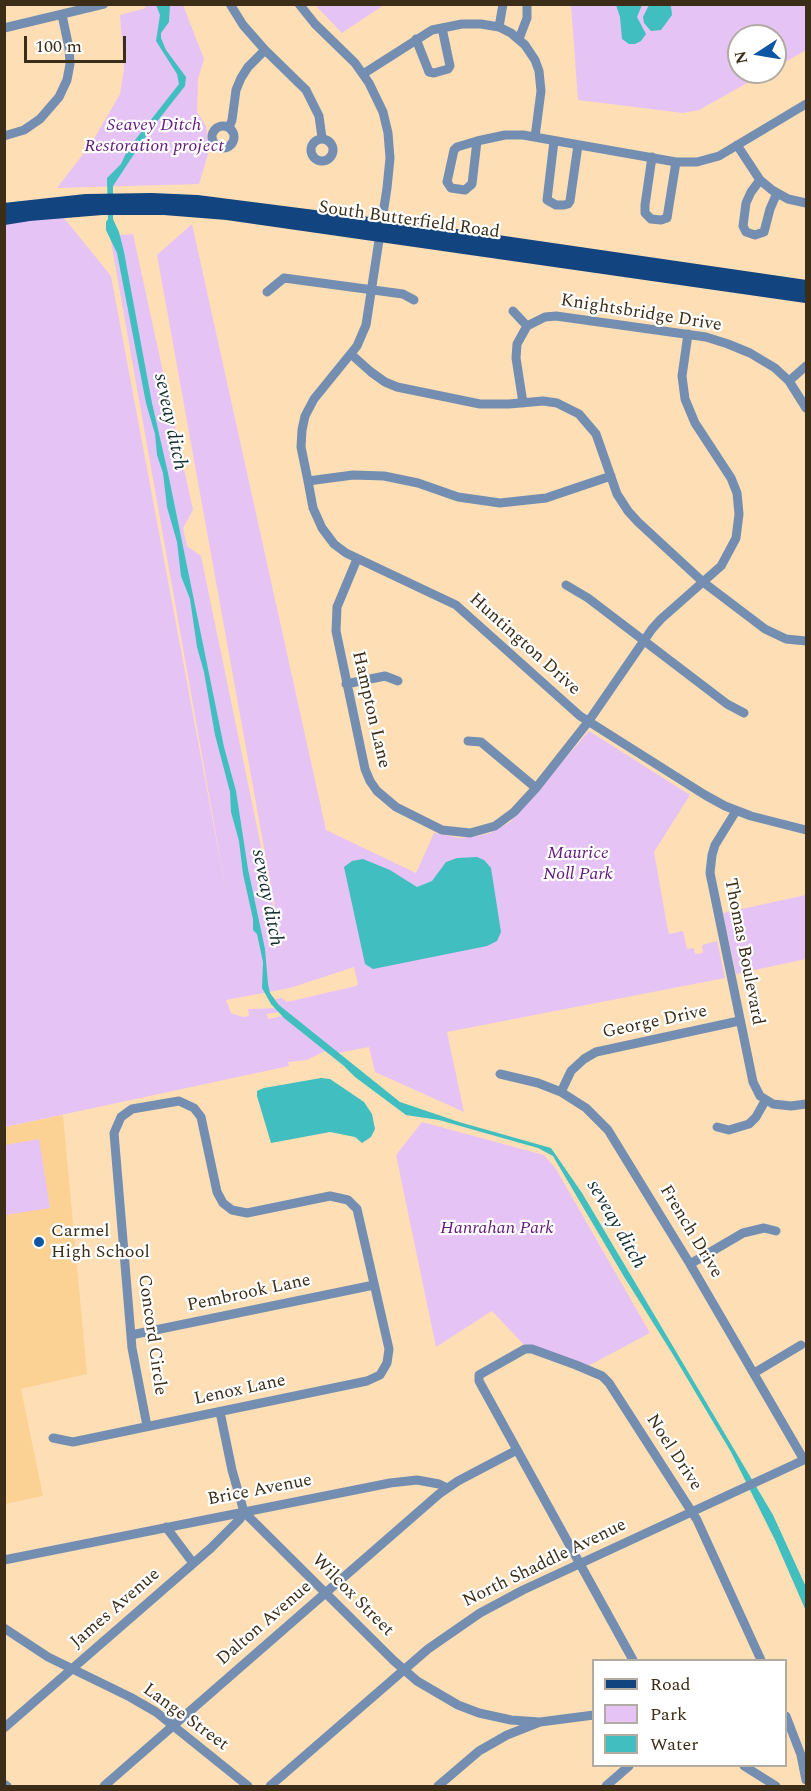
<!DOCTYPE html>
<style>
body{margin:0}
#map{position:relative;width:811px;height:1791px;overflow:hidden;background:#fedfb5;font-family:Spectral,serif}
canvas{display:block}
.frame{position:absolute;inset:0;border:6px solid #3b2d17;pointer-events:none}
.legend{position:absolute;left:592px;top:1659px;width:195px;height:108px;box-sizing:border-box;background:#fff;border:2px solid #b1aba2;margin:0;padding:8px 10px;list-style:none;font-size:18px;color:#3b2d17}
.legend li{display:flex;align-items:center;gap:12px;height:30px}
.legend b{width:30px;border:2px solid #b1aba2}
.north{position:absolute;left:727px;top:24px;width:60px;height:60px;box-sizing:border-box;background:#fff;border:2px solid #b1aba2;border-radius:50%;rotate:258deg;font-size:16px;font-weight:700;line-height:24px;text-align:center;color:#3b2d17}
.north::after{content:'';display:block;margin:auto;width:21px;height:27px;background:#0f55a5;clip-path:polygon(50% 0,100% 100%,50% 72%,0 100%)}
.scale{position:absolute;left:24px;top:36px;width:102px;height:27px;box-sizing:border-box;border:3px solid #3b2d17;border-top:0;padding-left:8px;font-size:18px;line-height:21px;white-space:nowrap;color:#3b2d17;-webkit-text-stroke:4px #fff;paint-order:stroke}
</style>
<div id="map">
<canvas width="811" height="1791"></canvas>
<div class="frame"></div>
<ul class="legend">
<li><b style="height:8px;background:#124480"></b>Road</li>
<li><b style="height:16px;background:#e6c3f5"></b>Park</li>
<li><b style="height:16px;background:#41bebf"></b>Water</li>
</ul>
<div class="north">N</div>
<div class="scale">100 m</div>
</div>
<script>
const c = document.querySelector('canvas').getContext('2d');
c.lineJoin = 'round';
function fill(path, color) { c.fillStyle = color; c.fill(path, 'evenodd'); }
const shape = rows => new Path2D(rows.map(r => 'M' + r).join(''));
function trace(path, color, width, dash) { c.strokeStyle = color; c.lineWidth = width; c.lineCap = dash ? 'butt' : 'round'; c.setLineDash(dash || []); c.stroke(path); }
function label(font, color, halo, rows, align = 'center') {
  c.font = font + ' Spectral,serif'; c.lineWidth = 4.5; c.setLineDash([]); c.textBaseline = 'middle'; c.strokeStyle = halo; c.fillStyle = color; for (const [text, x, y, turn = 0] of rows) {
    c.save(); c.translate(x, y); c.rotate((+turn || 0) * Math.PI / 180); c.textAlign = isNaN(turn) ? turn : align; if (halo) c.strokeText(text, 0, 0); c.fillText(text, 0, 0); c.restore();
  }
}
fill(shape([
 [63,1115,87,1374,21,1389,43,1496,5,1504,5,1127]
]), '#fcd194');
fill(shape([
 [144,5,183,5,204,59,198,79,197,112,206,126,209,151,199,184,57,188,91,144,120,94,124,69,120,15,146,8],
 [315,5,384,5,342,33],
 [571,5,806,5,806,50,775,68,775,36,739,36,739,72,767,72,699,110,683,113,578,100],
 [56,208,111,276,226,891,110,236,133,234,193,510,183,528,187,546,201,556,283,953,157,255,192,224,326,830,416,873,434,833,460,838,477,836,490,833,510,822,589,731,690,795,654,852,667,925,669,934,683,931,687,949,694,948,695,954,703,953,702,945,717,941,725,978,447,1032,464,1112,375,1072,369,1047,338,1053,279,1005,275,999,282,998,287,1002,356,986,358,984,354,967,290,988,226,1000,231,1013,243,1017,249,1016,248,1009,276,1008,279,1012,267,1014,268,1019,283,1016,325,1051,307,1060,288,1062,289,1066,5,1127,4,214],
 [806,895,806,959,736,974,723,913],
 [422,1122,544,1155,556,1169,650,1333,588,1366,525,1346,492,1311,436,1347,396,1155],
 [39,1139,50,1208,5,1215,5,1145]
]), '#e6c3f5');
fill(shape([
 [156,5,170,5,169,22,161,33,161,38,166,50,186,77,185,86,148,133,113,186,113,219,119,232,124,252,152,403,168,473,224,747,236,791,248,869,265,949,268,984,270,993,279,1005,400,1102,459,1122,551,1148,582,1193,773,1515,806,1587,806,1611,775,1540,731,1452,672,1353,623,1275,553,1156,538,1148,439,1120,406,1115,355,1077,344,1066,284,1018,271,1004,262,988,263,962,257,934,253,930,253,919,243,874,239,841,231,812,230,792,215,735,204,672,197,647,190,599,181,576,177,542,167,507,163,473,157,455,155,434,146,403,117,253,106,230,106,222,108,219,107,178,121,164,128,149,179,84,177,74,156,41,160,15],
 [616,5,642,5,637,17,646,34,641,41,635,44,629,44,622,39,620,17],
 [649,5,671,6,672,15,661,30,651,31,644,23,643,17],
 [477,857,484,860,491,868,501,932,497,941,487,946,373,969,365,964,344,867,352,861,363,859,390,870,417,887,432,881,446,862,457,858],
 [321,1078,330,1079,364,1102,372,1114,375,1129,371,1137,362,1143,355,1137,330,1132,271,1143,257,1096,257,1091,264,1088]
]), '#41bebf');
trace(shape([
 [230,4,243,25,265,50,306,90,319,116,322,138],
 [299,4,315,24,355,63,369,83,383,112,388,133,390,158,387,188,366,325,357,346,314,399,305,416,302,430,301,447,308,481,313,508,322,528,334,544,346,553,456,605,580,716,705,795,725,806,751,816,806,830],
 [499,27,503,4],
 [4,28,104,4],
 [416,39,429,72,434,73,448,69,450,66,442,28],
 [519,39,527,18,527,4],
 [363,74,432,30,462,24,481,24,499,27,511,33,525,45,535,60,539,71,541,91,535,137],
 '212 137a11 11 0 1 1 22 0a11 11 0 1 1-22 0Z',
 [229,128,232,120,236,90,241,78,248,67,265,50],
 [4,136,24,130,40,119,59,97,67,80,70,64,69,48,62,15],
 '311 150a11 11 0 1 1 22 0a11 11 0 1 1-22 0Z',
 [477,141,505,135,523,135,676,162,697,162,719,156,806,104],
 [477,141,472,184,465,190,451,188,447,182,454,150,457,147,477,141],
 [554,141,547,200,556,205,564,205,568,204,570,201,578,145],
 [737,145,760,180,772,190,788,199,806,203],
 [652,157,645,205,645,213,651,219,661,220,667,218,676,162],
 [760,180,751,192,746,203,743,226,746,232,755,235,764,232,770,209,777,193],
 [267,292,284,278,403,294,414,300],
 [513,311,527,326],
 [352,355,371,372,385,382,397,387,480,404,509,404,543,401,557,403,579,414,596,434,617,494,628,511,638,522,703,582,765,629,786,639,806,641],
 [789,381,806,366],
 [523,403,516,358,517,344,527,326,545,317,556,316,706,337,728,344,750,353,775,368,789,381,806,408],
 [308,481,353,475,384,476,418,483,458,497,500,503,546,498,611,476],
 [357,559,337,607,336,631,365,769,370,781,377,791,396,807,442,830,470,833,495,826,514,812,536,788,588,722,652,629,661,619,721,566,736,538,739,514,737,493,731,478,695,423,685,399,682,376,688,334],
 [566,585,588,598,727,704,744,713],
 [346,684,385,676,398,681],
 [468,741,481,742,536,788],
 [736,811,715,845,712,855,710,873,753,1082,760,1096,773,1104,791,1106,806,1104],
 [500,1074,538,1083,561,1092,586,1108,608,1130,690,1264,804,1460],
 [561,1092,571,1071,584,1059,596,1052,739,1021],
 [717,1127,729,1130,749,1124,756,1117,765,1101],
 [690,1264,743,1233,764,1228,776,1231],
 [131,1335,374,1285],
 [754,1373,801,1345],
 [220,1412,232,1470,244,1512,393,1660,417,1681,458,1705,479,1713,511,1720,540,1722],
 [53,1438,73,1442,367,1381,380,1375,387,1363,389,1349,357,1209,348,1200,330,1196,247,1213,232,1210,223,1203,217,1192,201,1117,194,1108,179,1101,132,1109,121,1117,114,1133,132,1348,147,1426],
 [166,1527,193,1563],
 [4,1560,390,1483,417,1480,439,1484,447,1488],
 [4,1628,48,1657,130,1697,156,1712,248,1786],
 [633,1660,479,1381,479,1375,525,1349,532,1349,576,1365,602,1376,609,1383,697,1520,761,1660],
 [786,1716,801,1755,806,1780],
 [4,1728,211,1548,240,1519,244,1512],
 [744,1766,776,1786],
 [4,1784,7,1786],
 [104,1786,439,1494,458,1481,515,1451],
 [270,1786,428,1649,480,1613,523,1590,806,1459],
 [438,1786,479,1751,507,1735,540,1722,594,1715],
 [606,1786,629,1766]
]), '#748eb1', 9);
trace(shape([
 [4,209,86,200,152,199,197,201,408,228,806,286],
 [4,219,29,215,102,209,164,209,227,214,806,297]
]), '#124480', 12);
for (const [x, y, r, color] of [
 [39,1242,6,"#0f55a5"]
]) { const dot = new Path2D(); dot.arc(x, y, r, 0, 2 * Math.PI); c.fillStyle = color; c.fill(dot); trace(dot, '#fff', 2); }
label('italic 18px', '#64187d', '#fff', [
 ["Seavey Ditch",154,126],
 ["Restoration project",154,147],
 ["Maurice",578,854],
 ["Noll Park",578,875],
 ["Hanrahan Park",497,1229]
]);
label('18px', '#3b2d17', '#fff', [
 ["South Butterfield Road",409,221,8],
 ["Knightsbridge Drive",641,314,9],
 ["Huntington Drive",524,645,42],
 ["Hampton Lane",370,710,77],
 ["Thomas Boulevard",743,952,79],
 ["George Drive",655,1023,-12],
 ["French Drive",690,1232,59],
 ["Pembrook Lane",249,1294,-12],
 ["Concord Circle",151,1335,82],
 ["Lenox Lane",240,1391,-12],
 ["Noel Drive",673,1453,57],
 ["Brice Avenue",260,1491,-11],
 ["North Shaddle Avenue",545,1564,-26],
 ["Wilcox Street",352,1596,45],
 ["James Avenue",116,1609,-41],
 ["Dalton Avenue",265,1624,-41],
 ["Lange Street",185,1718,36]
]);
label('18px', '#3b2d17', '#fff', [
 ["Carmel",51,1232],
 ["High School",51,1253]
], 'left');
label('italic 20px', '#132e2f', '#fff', [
 ["seveay ditch",169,422,78],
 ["seveay ditch",266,898,79],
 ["seveay ditch",615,1225,60]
]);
</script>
